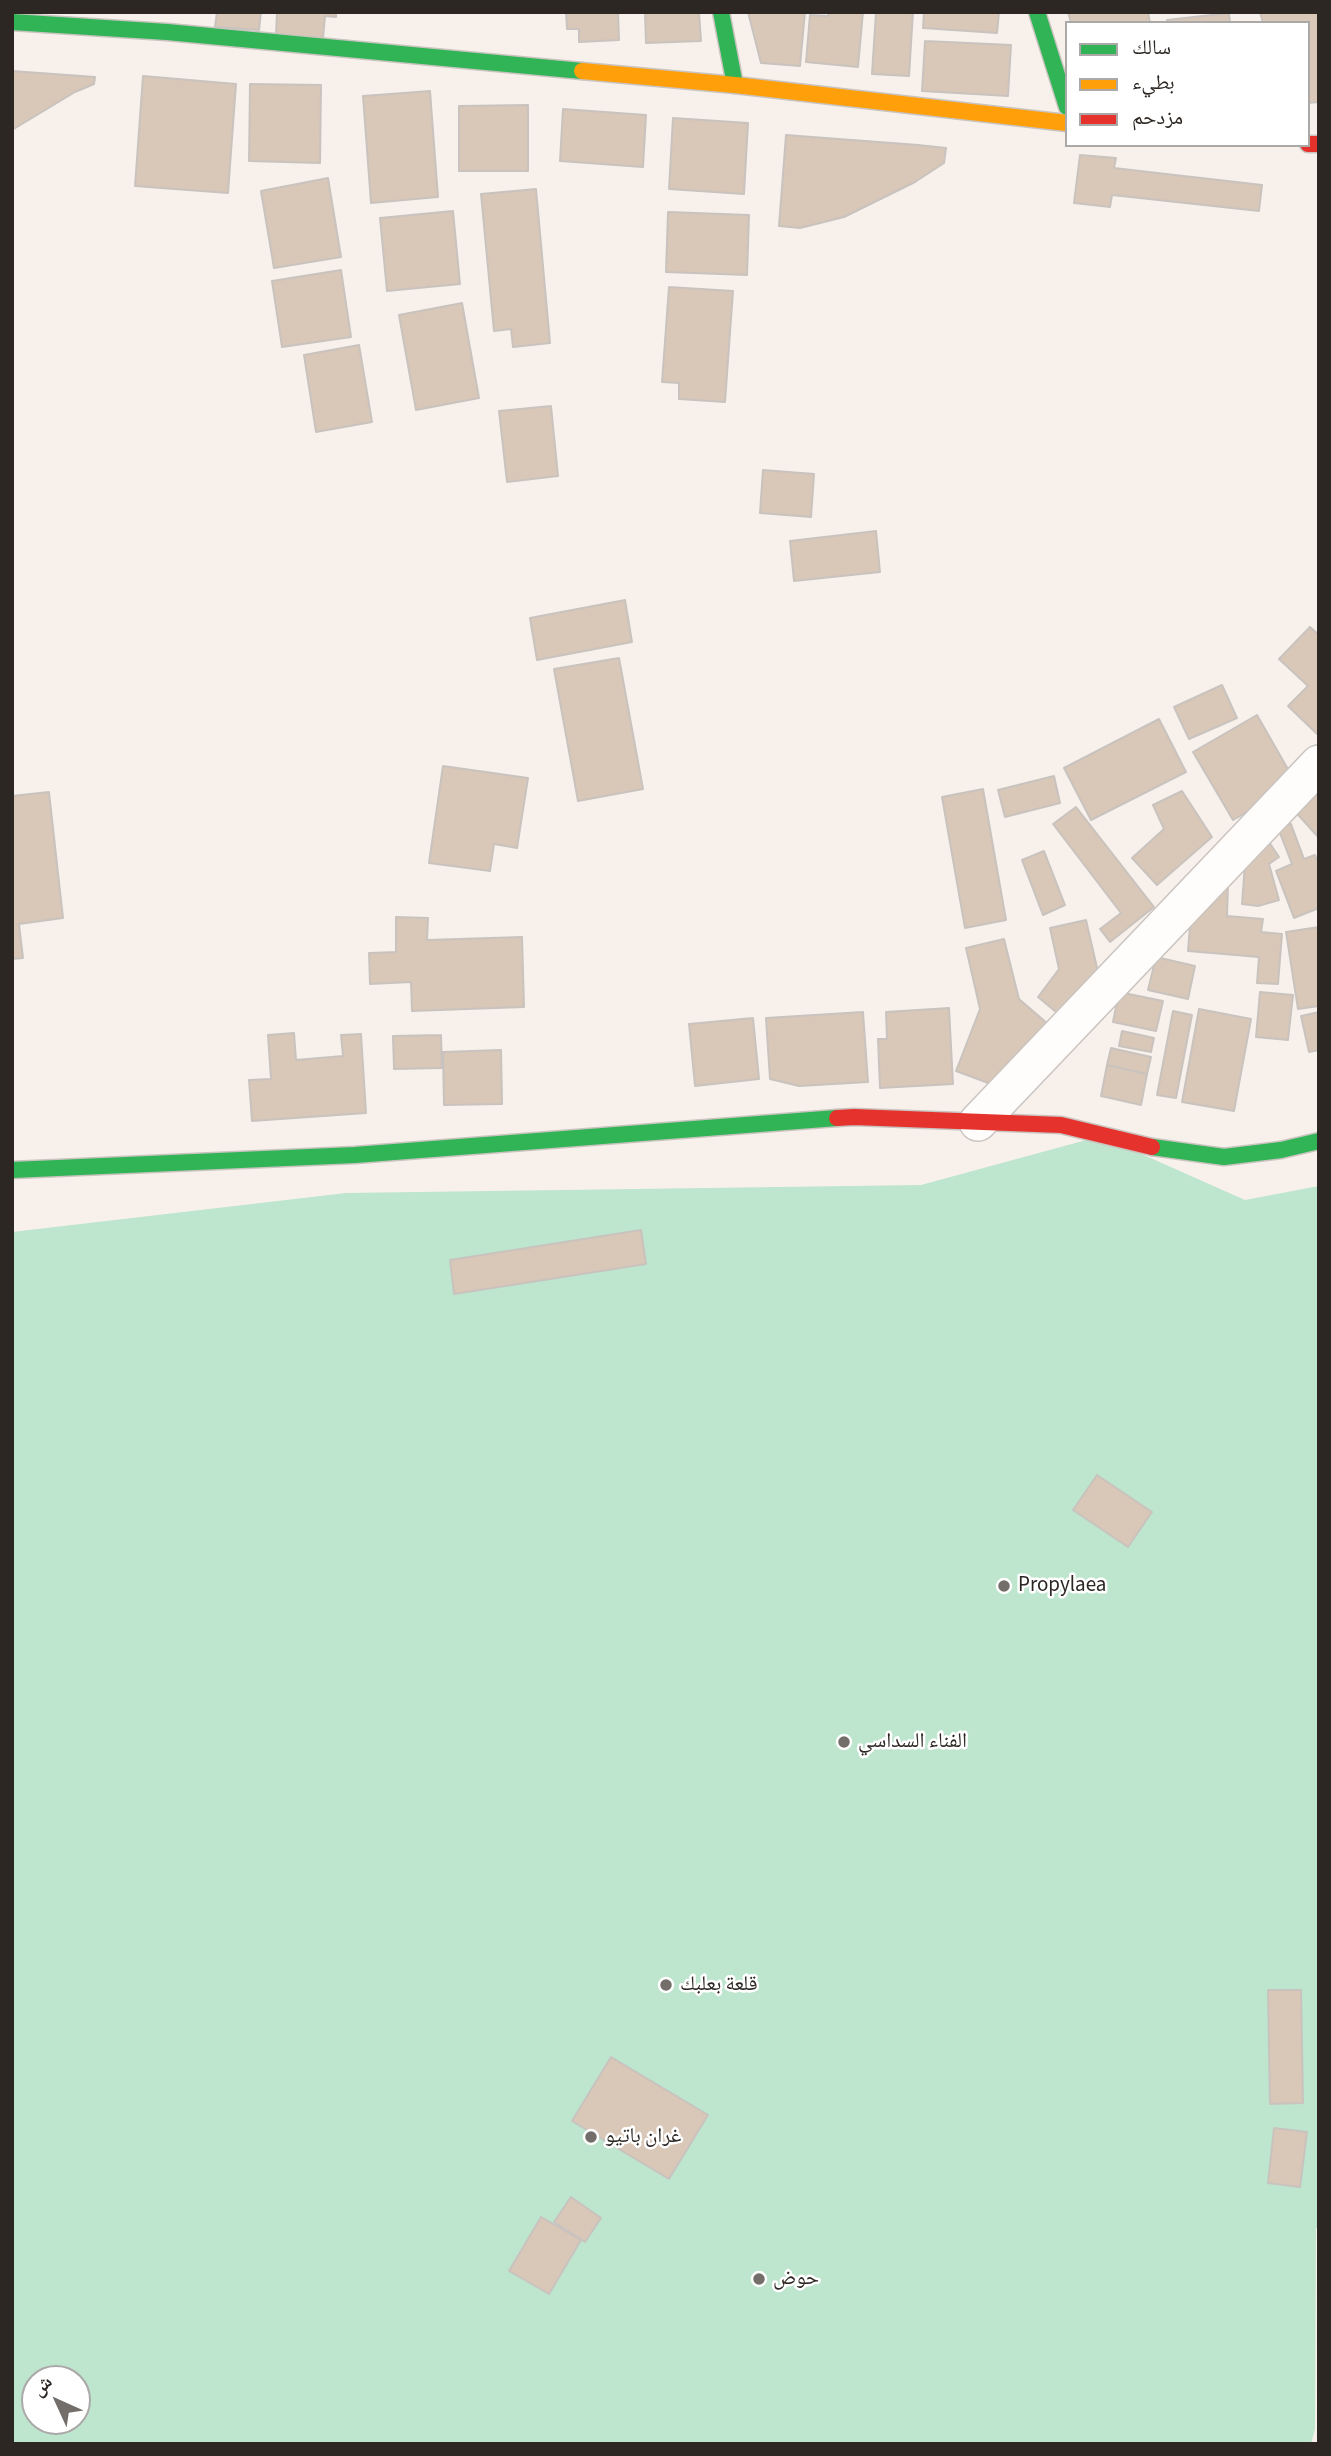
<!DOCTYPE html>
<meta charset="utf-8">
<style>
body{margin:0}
#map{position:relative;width:1331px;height:2456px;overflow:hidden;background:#f8f1eb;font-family:"Source Sans 3","Noto Naskh Arabic",sans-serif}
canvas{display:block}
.frame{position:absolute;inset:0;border:14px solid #2c2723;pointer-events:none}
.legend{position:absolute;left:1065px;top:21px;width:245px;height:126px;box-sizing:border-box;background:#fff;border:2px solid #aba9a7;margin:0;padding:9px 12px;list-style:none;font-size:21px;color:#2c2723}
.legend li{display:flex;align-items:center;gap:14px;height:35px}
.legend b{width:35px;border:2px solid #aba9a7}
.north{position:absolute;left:21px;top:2365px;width:70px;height:70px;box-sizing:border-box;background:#fff;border:2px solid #aba9a7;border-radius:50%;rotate:315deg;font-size:19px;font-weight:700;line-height:28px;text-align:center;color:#2c2723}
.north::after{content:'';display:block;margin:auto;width:24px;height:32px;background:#736e69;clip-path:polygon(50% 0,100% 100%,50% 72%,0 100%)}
</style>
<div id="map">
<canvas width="1331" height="2456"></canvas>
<div class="frame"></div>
<ul class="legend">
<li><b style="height:9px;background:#30b455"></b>سالك</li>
<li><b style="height:9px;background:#ff9f0a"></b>بطيء</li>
<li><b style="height:9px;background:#e5322d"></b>مزدحم</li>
</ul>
<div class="north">ش</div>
</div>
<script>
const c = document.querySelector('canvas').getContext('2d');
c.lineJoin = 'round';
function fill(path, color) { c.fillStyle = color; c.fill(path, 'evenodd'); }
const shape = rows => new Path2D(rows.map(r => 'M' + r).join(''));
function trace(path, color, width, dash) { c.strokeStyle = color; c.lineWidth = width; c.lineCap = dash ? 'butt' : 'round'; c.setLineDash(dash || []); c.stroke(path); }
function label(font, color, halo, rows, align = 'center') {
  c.font = font + ' "Source Sans 3","Noto Naskh Arabic",sans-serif'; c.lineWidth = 5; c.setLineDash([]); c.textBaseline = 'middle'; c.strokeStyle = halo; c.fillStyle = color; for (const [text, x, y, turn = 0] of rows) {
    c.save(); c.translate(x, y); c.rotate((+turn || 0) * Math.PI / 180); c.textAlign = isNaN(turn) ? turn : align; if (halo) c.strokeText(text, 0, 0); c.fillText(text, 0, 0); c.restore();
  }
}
fill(shape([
 [1101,1136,1245,1200,1319,1186,1319,2227,1316,2228,1315,2429,1311,2444,12,2444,12,1743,14,1741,12,1734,12,1232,346,1193,921,1185],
 [35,2379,77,2379,77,2421,35,2421]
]), '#bee5ce');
const building = shape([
 [217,12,261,12,259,30,215,27,217,12],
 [267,12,336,12,336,17,325,16,323,38,276,35,277,13,267,12],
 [566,12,618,12,619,40,579,42,579,29,567,29,566,12],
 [645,12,699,12,701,41,646,43,645,12],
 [748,12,805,12,800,66,761,63,748,12],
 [829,12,863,12,858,67,806,62,810,15,828,16,829,12],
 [876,12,913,12,909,76,872,74,876,12],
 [924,12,999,12,997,33,923,28,924,12],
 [1068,12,1148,12,1150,23,1071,23,1068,12],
 [1260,12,1319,12,1319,102,1308,103,1308,23,1263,23,1260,12],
 [1229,13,1230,23,1167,23,1167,20,1229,13],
 [925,41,1011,45,1008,96,922,91,925,41],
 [12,71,95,77,94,84,75,92,12,130,12,71],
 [143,76,236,84,228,193,135,186,143,76],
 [250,84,321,85,320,163,249,161,250,84],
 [430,91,438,197,371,203,363,96,430,91],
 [528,105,528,171,459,171,459,106,528,105],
 [563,109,646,115,643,167,560,161,563,109],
 [673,118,748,123,744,194,669,189,673,118],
 [786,135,918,145,946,148,944,163,915,182,844,217,800,228,779,226,786,135],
 [1080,155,1116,158,1114,168,1262,185,1259,211,1112,195,1110,207,1074,203,1080,155],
 [328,178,341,257,274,268,261,191,328,178],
 [536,189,550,343,513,347,511,329,494,331,481,194,536,189],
 [453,211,460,284,387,291,380,218,453,211],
 [668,212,749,215,747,275,666,272,668,212],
 [341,270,351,337,282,347,272,281,341,270],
 [669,287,733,291,725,402,679,399,679,383,662,382,669,287],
 [462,303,479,398,416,410,399,315,462,303],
 [359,345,372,422,316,432,304,355,359,345],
 [551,406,558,476,507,482,499,411,551,406],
 [763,470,814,474,811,517,760,513,763,470],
 [876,531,880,572,794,581,790,541,876,531],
 [625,600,632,642,537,660,530,618,625,600],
 [1310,627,1319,635,1319,731,1317,734,1288,706,1308,686,1279,659,1310,627],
 [619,658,643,789,578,801,554,669,619,658],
 [1222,685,1237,718,1189,739,1174,707,1222,685],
 [1257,715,1293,778,1263,795,1267,801,1233,820,1193,752,1257,715],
 [1159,719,1186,772,1091,820,1064,768,1159,719],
 [443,766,528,778,517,848,494,844,490,871,429,863,443,766],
 [1054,776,1060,803,1005,817,998,790,1054,776],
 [1319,783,1319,838,1292,808,1319,783],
 [983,789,1006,920,965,928,942,797,983,789],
 [1182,791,1212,837,1157,885,1132,858,1164,829,1153,805,1182,791],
 [49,792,63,918,19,924,23,958,12,959,12,796,49,792],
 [1076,807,1154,907,1110,942,1100,929,1121,913,1053,824,1076,807],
 [1291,824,1304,859,1315,855,1319,865,1319,908,1294,918,1276,871,1292,864,1278,828,1291,824],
 [1265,836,1279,857,1269,864,1279,900,1258,906,1242,904,1246,850,1265,836],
 [1044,851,1065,905,1043,915,1022,860,1044,851],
 [1228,884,1227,916,1263,919,1261,932,1282,934,1278,984,1257,983,1259,957,1188,951,1191,914,1228,884],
 [396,917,428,918,427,940,522,937,524,1007,412,1011,411,982,370,984,369,953,396,952,396,917],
 [1086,920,1098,972,1062,1017,1038,997,1059,969,1050,928,1086,920],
 [1319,927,1319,1006,1298,1009,1286,932,1319,927],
 [1004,939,1019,999,1048,1024,999,1087,956,1071,980,1009,966,948,1004,939],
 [1156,957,1195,966,1188,999,1148,990,1156,957],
 [1119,992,1163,1001,1156,1031,1113,1022,1119,992],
 [1260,992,1293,995,1288,1040,1256,1037,1260,992],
 [949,1008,953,1084,880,1088,878,1039,887,1039,886,1012,949,1008],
 [1199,1009,1251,1019,1234,1111,1182,1102,1199,1009],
 [1173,1011,1192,1015,1176,1098,1157,1095,1173,1011],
 [863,1012,868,1082,799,1086,770,1079,766,1018,863,1012],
 [1319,1012,1319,1050,1309,1052,1301,1016,1319,1012],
 [753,1018,759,1079,695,1086,689,1024,753,1018],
 [1122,1031,1154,1038,1151,1052,1119,1046,1122,1031],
 [294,1033,296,1060,343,1056,341,1035,361,1034,366,1113,252,1121,249,1080,271,1079,268,1035,294,1033],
 [441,1035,442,1068,394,1069,393,1036,441,1035],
 [1111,1048,1151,1057,1147,1074,1107,1065,1111,1048],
 [501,1050,502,1104,444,1105,443,1052,501,1050],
 [1107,1065,1147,1074,1141,1105,1101,1096,1107,1065],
 [641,1230,646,1264,454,1294,450,1260,641,1230],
 [1097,1475,1152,1512,1128,1547,1073,1510,1097,1475],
 [1268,1990,1301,1990,1303,2103,1270,2104,1268,1990],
 [611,2057,708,2115,669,2179,572,2121,611,2057],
 [1274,2128,1307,2132,1300,2187,1268,2183,1274,2128],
 [571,2197,601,2218,585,2242,554,2222,571,2197],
 [541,2217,581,2240,549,2294,509,2271,541,2217]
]);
fill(building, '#d9c7b7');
trace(building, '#c9c3bf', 2);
const street = shape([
 [978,1122,1319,764]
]);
const fast = shape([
 [721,12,735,85],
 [1037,12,1067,107],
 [12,22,167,32,582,71],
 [1152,1147,1224,1157,1281,1150,1319,1141],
 [12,1170,355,1155,837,1118]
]);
const slow = shape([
 [582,71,735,85,1067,123]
]);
const jam = shape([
 [1308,144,1319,144],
 [837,1118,854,1117,1061,1125,1152,1147]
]);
trace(street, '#cac4c0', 40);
trace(fast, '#cac4c0', 19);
trace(slow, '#cac4c0', 19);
trace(jam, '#cac4c0', 19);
trace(street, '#fefdfc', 37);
trace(fast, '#30b455', 16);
trace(slow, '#ff9f0a', 16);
trace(jam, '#e5322d', 16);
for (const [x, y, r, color] of [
 [1004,1586,7,"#736e69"],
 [844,1742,7,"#736e69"],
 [666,1985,7,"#736e69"],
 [591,2137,7,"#736e69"],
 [759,2279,7,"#736e69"]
]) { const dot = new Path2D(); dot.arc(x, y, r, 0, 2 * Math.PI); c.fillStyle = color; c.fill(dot); trace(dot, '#fff', 2.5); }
label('21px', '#2c2723', '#fff', [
 ["Propylaea",1018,1586],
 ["الفناء السداسي",858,1742],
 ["قلعة بعلبك",680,1985],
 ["غران باتيو",605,2137],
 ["حوض",773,2279]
], 'left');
</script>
